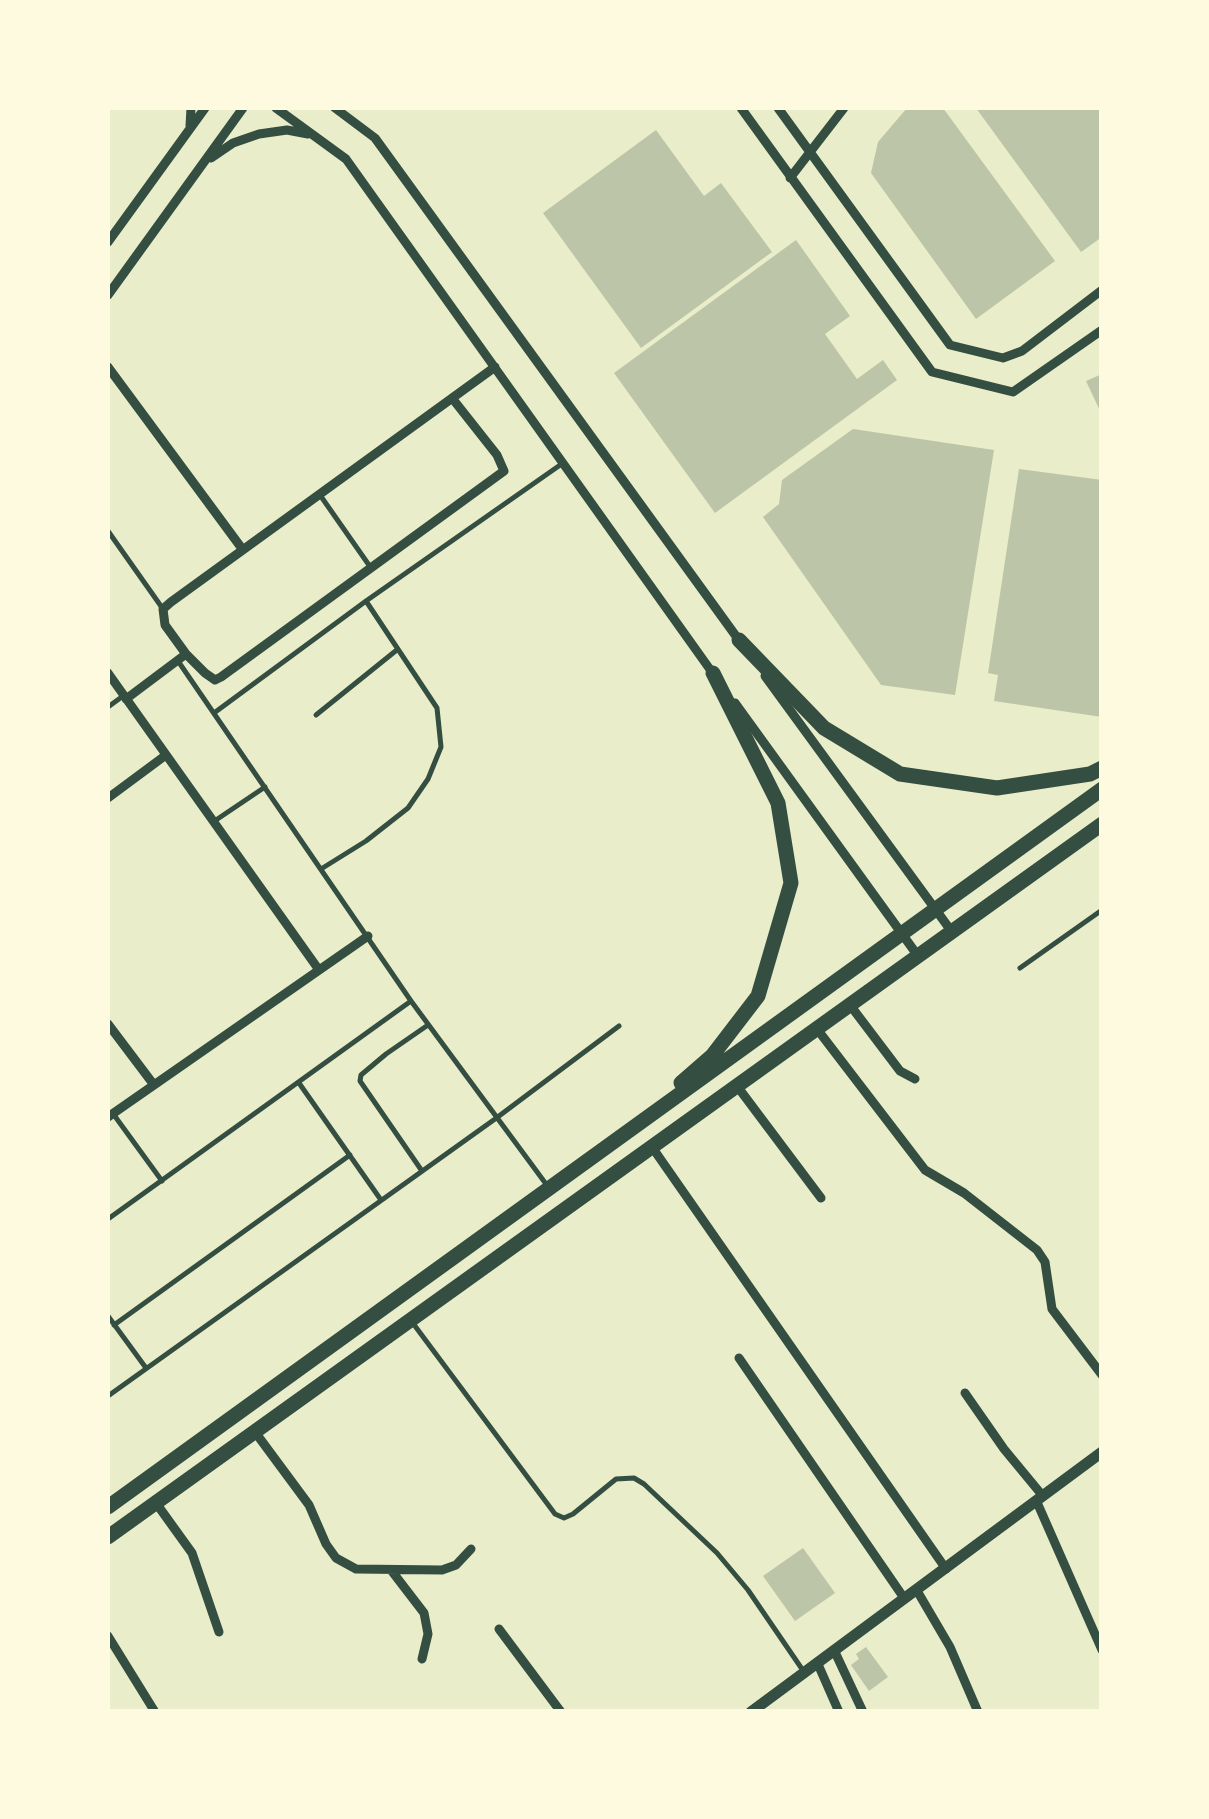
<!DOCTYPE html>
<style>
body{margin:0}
#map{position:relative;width:1209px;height:1819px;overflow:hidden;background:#e9edc9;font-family:Raleway,sans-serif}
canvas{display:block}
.frame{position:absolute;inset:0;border:110px solid #fefae0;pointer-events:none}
</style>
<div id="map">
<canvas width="1209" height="1819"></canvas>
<div class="frame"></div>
</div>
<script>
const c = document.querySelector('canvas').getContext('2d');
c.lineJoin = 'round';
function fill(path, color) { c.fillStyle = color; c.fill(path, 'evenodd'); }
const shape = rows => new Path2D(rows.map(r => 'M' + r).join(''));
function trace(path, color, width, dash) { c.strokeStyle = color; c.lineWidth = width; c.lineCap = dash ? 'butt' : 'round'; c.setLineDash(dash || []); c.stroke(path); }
fill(shape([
 [907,108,943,108,1055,261,976,319,871,173,878,142],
 [976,108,1102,108,1102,237,1081,252],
 [656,130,704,196,721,183,772,252,641,348,543,213],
 [796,240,850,316,825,334,857,379,883,360,897,380,715,513,614,373],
 [1102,374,1102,415,1086,381],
 [853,429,994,450,955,695,881,685,763,517,779,504,782,480],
 [1019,469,1102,480,1102,717,994,701,998,675,988,673],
 [803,1548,835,1593,795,1621,763,1576],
 [866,1647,888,1677,869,1691,851,1665,859,1659,856,1654]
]), '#bcc5a7');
trace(shape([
 [320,495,371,568],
 [108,531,163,609],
 [178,661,411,1001],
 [108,707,123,696],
 [214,713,366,601,563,463],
 [316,715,398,649],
 [213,822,265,787],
 [321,869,366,841,408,808,428,779,441,747,437,708,366,601],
 [1020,968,1102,910],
 [299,1083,381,1200],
 [114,1115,162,1181],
 [422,1171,360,1081,361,1075,386,1054,428,1025],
 [108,1219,411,1001,546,1184],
 [108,1316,146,1368],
 [412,1322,555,1514,564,1518,573,1514,616,1479,634,1478,644,1484,717,1553,748,1590,802,1669],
 [114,1325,350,1155],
 [108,1396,495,1119,619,1026]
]), '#344e41', 5);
trace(shape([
 [276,108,346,159,714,675],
 [335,108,375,138,741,643],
 [741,108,932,372,1013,392,1102,330],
 [778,108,950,345,1003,358,1022,351,1102,290],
 [190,126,191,108],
 [211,158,233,143,259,134,287,130,308,134],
 [790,178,844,108],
 [108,242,205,108],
 [108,295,243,108],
 [108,367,243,550],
 [186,654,205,673,215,680,221,677,504,471,497,455,452,398],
 [108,673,319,970],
 [765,676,952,932],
 [126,699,186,654,165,625,163,609,171,602,495,367],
 [735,703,918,956],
 [108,798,166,755],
 [850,1005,900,1071,915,1079],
 [108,1024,154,1085],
 [817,1029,925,1170,964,1193,1037,1250,1045,1262,1052,1309,1102,1375],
 [737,1086,821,1198],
 [108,1117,368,936],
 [652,1147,946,1569],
 [739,1358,904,1598],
 [965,1393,1004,1449,1042,1495],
 [255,1432,309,1505,326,1544,336,1558,356,1569,442,1570,456,1565,471,1549],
 [1036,1500,1102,1650],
 [156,1503,192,1553,219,1632],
 [391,1570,424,1613,428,1634,422,1659],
 [916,1589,950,1647,978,1712],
 [499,1629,561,1712],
 [108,1636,155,1712],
 [834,1650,863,1712],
 [817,1662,839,1712]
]), '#344e41', 9);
trace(shape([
 [751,1712,1102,1452]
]), '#344e41', 11);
trace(shape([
 [739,640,824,728,900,774,997,788,1090,774,1102,768],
 [681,1083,712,1056,758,996,791,883,778,803,713,673],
 [108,1507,1102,789],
 [108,1537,1102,824]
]), '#344e41', 15);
</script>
